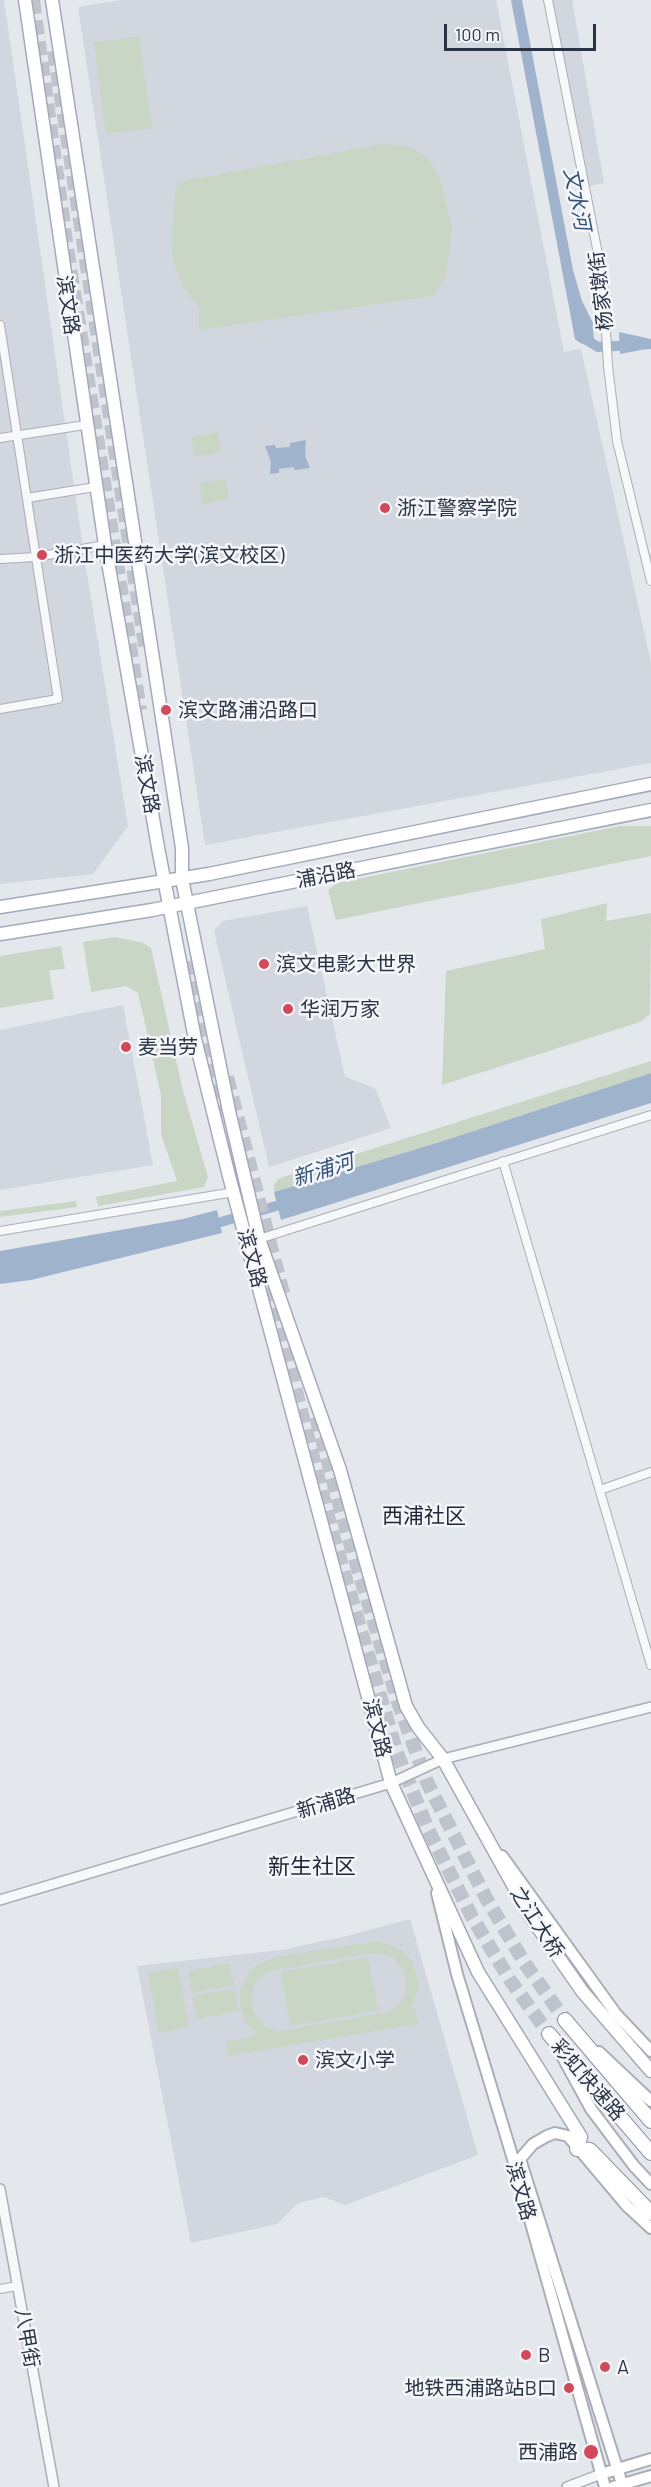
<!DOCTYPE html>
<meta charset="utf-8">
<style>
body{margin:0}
#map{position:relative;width:651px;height:2487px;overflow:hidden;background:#e4e7ec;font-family:Barlow,sans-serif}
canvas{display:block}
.scale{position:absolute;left:444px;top:24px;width:152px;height:27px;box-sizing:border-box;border:3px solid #2b3445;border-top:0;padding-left:8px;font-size:18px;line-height:21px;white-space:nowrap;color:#2b3445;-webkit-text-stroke:4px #f4f6f9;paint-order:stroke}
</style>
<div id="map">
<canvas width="651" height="2487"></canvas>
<div class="scale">100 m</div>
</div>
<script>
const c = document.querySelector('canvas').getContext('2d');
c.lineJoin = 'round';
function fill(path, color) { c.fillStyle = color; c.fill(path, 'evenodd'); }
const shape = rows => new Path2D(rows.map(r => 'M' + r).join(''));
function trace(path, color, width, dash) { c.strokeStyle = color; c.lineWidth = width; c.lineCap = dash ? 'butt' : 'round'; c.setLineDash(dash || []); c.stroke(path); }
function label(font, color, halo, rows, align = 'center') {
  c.font = font + ' Barlow,"Noto Sans SC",sans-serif'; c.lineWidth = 5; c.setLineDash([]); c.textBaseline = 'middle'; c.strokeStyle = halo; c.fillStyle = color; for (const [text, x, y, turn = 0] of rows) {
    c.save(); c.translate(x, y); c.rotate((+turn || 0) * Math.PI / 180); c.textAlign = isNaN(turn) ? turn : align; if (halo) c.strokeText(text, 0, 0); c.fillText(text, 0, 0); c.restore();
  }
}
fill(shape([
 [0,0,4,0,85,562,128,826,93,874,0,884],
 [122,0,496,0,564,352,581,349,651,663,651,763,205,845,78,7],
 [550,0,572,0,604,183,585,187],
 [307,906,345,1077,375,1088,391,1128,269,1167,214,931,223,921],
 [123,1005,153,1165,0,1190,0,1030],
 [410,1919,478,2155,345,2205,324,2197,298,2203,277,2224,191,2243,137,1966,281,1950,343,1937]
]), '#d2d6de');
fill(shape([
 [139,36,152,128,106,134,94,43],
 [383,144,410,147,427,157,439,176,452,228,446,276,433,296,199,330,199,307,184,289,174,264,171,239,177,182],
 [217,432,221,452,197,457,193,454,192,437],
 [224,479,226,482,228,499,204,504,201,501,200,483],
 [620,826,651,826,651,856,336,920,328,890,337,883],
 [607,903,606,921,651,913,650,1014,640,1022,442,1085,446,971,545,949,541,919],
 [115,937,143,943,151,948,183,1091,208,1177,204,1187,98,1206,96,1197,177,1181,161,1134,161,1095,138,993,126,986,91,992,83,942],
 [61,946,65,969,49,970,54,999,0,1008,0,956],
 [651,1061,651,1073,443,1141,274,1192,274,1184,280,1178],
 [76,1201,77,1207,0,1217,0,1211],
 [378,1941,401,1949,413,1962,419,1986,411,2009,415,2009,418,2024,228,2056,226,2041,258,2035,245,2022,240,2006,240,1989,253,1968,275,1957],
 [371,1953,391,1956,405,1972,406,1992,399,2004,388,2012,280,2031,266,2027,253,2011,252,1991,258,1979,270,1971],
 [368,1957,378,2011,290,2026,281,1972],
 [229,1963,234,1985,192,1993,188,1971],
 [178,1968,189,2027,159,2033,148,1973],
 [234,1989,239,2011,197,2019,193,1996]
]), '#c9d6c5');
fill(shape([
 [511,0,522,0,573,270,582,301,593,323,594,347,580,343,575,339],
 [619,332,651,339,651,348,620,354],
 [306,440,305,456,310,468,295,470,293,467,279,469,279,473,270,474,271,462,265,446,275,445,276,448,290,447,290,443],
 [651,1073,651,1103,281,1220,274,1192,443,1141],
 [217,1210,222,1233,31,1280,0,1284,0,1251,183,1219]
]), '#9fb4cc');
trace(shape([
 [585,339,598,347,651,344],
 [207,1226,290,1202]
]), '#9fb4cc', 10);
trace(shape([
 [33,0,67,248,140,710],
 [54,51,146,652],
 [185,962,225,1115],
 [227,1077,284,1297],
 [264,1267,334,1539,397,1753,427,1827,472,1917,510,1980,549,2034],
 [316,1417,348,1536,399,1705,427,1782,486,1898,524,1962,565,2020]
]), '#bfc3cb', 14, [14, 7]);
const minor = shape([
 [548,0,603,279,608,366,617,441,651,581],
 [0,325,58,699,0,709],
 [0,438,85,425],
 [27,498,95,487],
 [0,559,36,557,105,545],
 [503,1161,651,1665],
 [0,1231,234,1192],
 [259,1239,651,1115],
 [600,1490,651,1472],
 [0,2289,17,2286]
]);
const tertiary = shape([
 [0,1900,391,1783,443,1759,651,1707],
 [0,2189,54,2487],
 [567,2487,601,2474]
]);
const secondary = shape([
 [502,1856,616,2014,651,2051],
 [437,1893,457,1974,513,2159,605,2487],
 [599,2052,651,2101],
 [561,2054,591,2109,634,2166,651,2184],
 [601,2474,651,2459],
 [613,2487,651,2476],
 [623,2487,520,2159,533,2144,547,2136,555,2133,568,2136,627,2206,651,2228]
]);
const primary = shape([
 [25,0,105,545,159,853,195,1039,229,1176,391,1783,478,1972,581,2137,577,2149],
 [52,0,182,848,182,879,229,1111,259,1239,340,1470,406,1706,418,1727,443,1759,532,1919,582,1991,651,2071],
 [0,907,209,874,651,784],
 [0,934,152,910,651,810]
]);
const trunk = shape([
 [565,2020,651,2121],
 [549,2034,651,2153],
 [577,2149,590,2150,651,2213]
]);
trace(minor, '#a9aeb7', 10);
trace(tertiary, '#a9aeb7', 12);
trace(secondary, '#a9aeb7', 14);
trace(primary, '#a3abb8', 15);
trace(trunk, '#8b94a3', 16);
trace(minor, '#f7f8fa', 8);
trace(tertiary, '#f7f8fa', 9);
trace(secondary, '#fff', 10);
trace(primary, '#fff', 12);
trace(trunk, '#fff', 14);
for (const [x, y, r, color] of [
 [385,508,6,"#d1495b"],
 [42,555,6,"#d1495b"],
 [166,710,6,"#d1495b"],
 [264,964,6,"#d1495b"],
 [288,1009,6,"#d1495b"],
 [126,1047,6,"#d1495b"],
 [303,2060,6,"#d1495b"],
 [526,2355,6,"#d1495b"],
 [605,2367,6,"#d1495b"],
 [569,2388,6,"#d1495b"],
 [591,2452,8,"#d1495b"]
]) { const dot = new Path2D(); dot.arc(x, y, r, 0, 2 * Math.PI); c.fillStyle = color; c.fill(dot); trace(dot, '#f4f6f9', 2); }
label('20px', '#2b3445', '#f4f6f9', [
 ["杨家墩街",601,291,-97],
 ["滨文路",68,305,82],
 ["滨文路",147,784,80],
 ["浦沿路",326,875,-11],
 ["滨文路",252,1258,75],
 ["滨文路",377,1728,76],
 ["新浦路",326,1803,-17],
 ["之江大桥",537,1922,57],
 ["彩虹快速路",588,2080,49],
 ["滨文路",521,2191,74],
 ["八甲街",27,2338,80]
]);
label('20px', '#2b3445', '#f4f6f9', [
 ["浙江警察学院",397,508],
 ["浙江中医药大学(滨文校区)",54,555],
 ["滨文路浦沿路口",178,710],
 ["滨文电影大世界",276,964],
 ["华润万家",300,1009],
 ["麦当劳",138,1047],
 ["滨文小学",315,2060],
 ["B",538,2355],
 ["A",617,2367],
 ["地铁西浦路站B口",557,2388,"right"],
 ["西浦路",578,2452,"right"]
], 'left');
label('italic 21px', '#34527a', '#f4f6f9', [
 ["文水河",577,199,79],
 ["新浦河",323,1170,-17]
]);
label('21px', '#1d2536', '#f4f6f9', [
 ["西浦社区",424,1516]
]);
label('22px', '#1d2536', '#f4f6f9', [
 ["新生社区",312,1867]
]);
</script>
